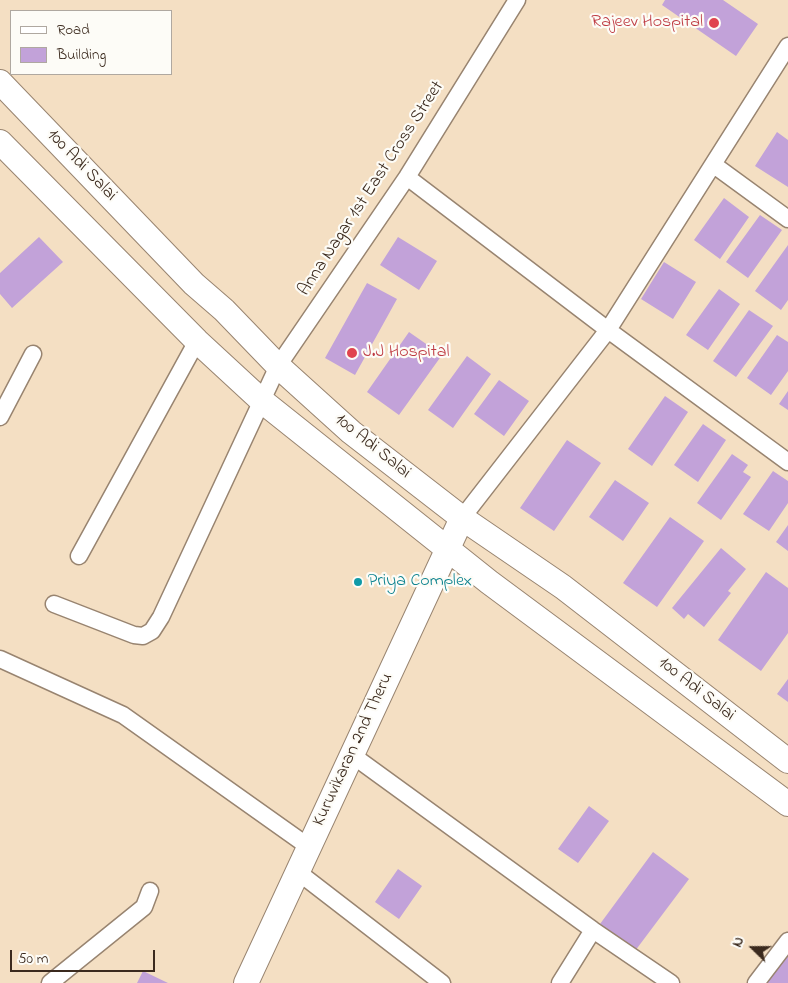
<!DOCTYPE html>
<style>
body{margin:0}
#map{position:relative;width:788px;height:983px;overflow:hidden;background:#f4dfc3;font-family:"Indie Flower",sans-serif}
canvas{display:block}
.legend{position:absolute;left:10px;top:10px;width:162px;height:65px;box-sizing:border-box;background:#fdfcf7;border:1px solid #afa8a0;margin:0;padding:6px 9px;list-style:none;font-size:15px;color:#3b2a1e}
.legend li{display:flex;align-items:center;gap:10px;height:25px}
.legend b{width:25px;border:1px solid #afa8a0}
.north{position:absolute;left:728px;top:923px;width:50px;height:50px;-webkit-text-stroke:4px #fdfcf7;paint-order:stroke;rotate:292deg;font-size:14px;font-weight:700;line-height:20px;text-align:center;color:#3b2a1e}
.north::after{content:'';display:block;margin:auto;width:18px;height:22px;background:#3b2a1e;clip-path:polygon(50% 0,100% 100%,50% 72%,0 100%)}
.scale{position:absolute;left:10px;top:950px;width:145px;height:22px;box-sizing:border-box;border:2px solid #3b2a1e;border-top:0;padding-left:6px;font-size:15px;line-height:18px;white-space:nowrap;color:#3b2a1e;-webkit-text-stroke:4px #fdfcf7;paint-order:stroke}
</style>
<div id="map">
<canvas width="788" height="983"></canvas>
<ul class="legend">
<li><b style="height:6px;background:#fff"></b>Road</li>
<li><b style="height:14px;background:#c2a2d9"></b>Building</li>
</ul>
<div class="north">N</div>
<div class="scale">50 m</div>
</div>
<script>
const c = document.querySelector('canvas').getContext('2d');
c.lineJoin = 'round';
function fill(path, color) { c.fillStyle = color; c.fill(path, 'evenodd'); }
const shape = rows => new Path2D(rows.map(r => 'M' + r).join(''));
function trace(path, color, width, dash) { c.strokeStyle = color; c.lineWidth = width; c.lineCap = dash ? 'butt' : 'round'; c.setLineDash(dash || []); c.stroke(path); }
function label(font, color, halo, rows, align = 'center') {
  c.font = font + ' "Indie Flower",sans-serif'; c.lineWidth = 4.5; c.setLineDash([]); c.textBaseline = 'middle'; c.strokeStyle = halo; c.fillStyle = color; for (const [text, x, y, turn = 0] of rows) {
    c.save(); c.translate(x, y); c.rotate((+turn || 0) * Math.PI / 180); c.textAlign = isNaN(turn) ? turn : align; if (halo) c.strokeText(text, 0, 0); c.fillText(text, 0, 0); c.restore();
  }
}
fill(shape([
 [665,0,723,0,758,24,736,56,662,5],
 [777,132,788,140,788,187,755,166],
 [724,198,749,217,720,259,694,240],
 [760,215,782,230,748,278,726,262],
 [39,237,63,262,12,308,0,294,0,273],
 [398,237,437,261,419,290,380,265],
 [788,245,788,300,781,310,755,291],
 [664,262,696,282,673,319,641,299],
 [367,283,397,299,355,375,325,358],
 [719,289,740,304,708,350,686,335],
 [749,310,773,326,736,377,713,361],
 [409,332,442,355,399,415,367,392],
 [777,335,788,342,788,371,771,395,747,378],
 [467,356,491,374,453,428,428,410],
 [499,380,529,401,504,436,474,414],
 [788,391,788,410,779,404],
 [665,396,688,412,652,466,628,449],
 [703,424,726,440,698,482,674,465],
 [567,440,601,463,554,531,520,508],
 [732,454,748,465,743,472,751,477,721,520,697,503],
 [773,471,788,481,788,503,769,531,743,514],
 [615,480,649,503,623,541,589,517],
 [670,517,704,541,657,607,623,583],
 [788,525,788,551,776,542],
 [721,548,746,569,728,591,731,593,704,627,688,614,684,619,672,608],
 [766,572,788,588,788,633,761,671,718,640],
 [788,679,788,702,777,694],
 [589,806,609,821,578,863,558,849],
 [653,852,689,879,635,951,600,924],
 [398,869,422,886,399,919,375,902],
 [788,942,788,983,760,983],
 [143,971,168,983,137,983]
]), '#c2a2d9');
const street = shape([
 [714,165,788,219],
 [407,177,608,330,788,462],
 [0,417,33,354],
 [462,518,608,330,788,46],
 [79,556,197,341],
 [54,604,134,635,143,636,152,631,161,617,278,366,407,177,517,0],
 [0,659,123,715,309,847],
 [352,755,593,930,671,983],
 [298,872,442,983],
 [50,983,144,907,150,891],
 [560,983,593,930],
 [756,983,788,941]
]);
const secondary = shape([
 [0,82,194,284,224,310,278,366,351,432,462,518,563,587,788,761],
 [0,142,197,341,262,401,489,582,788,804],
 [246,983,462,518]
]);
trace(street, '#988470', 19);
trace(secondary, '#988470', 26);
trace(street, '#fff', 16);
trace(secondary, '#fff', 24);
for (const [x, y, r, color] of [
 [714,23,6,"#e0444e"],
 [352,353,6,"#e0444e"],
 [358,582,5,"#0f9aa8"]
]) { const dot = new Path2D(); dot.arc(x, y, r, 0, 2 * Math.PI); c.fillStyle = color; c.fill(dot); trace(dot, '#fdfcf7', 2); }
label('18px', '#be3a42', '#fdfcf7', [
 ["Rajeev Hospital",703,23],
 ["J.J Hospital",363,353,"left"]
], 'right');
label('18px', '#3b2a1e', '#fdfcf7', [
 ["100 Adi Salai",81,166,46],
 ["Anna Nagar 1st East Cross Street",372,189,-57],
 ["100 Adi Salai",372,447,39],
 ["100 Adi Salai",696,690,38],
 ["Kuruvikaran 2nd Theru",354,750,-65]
]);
label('18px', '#0d838f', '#fdfcf7', [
 ["Priya Complex",368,582]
], 'left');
</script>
